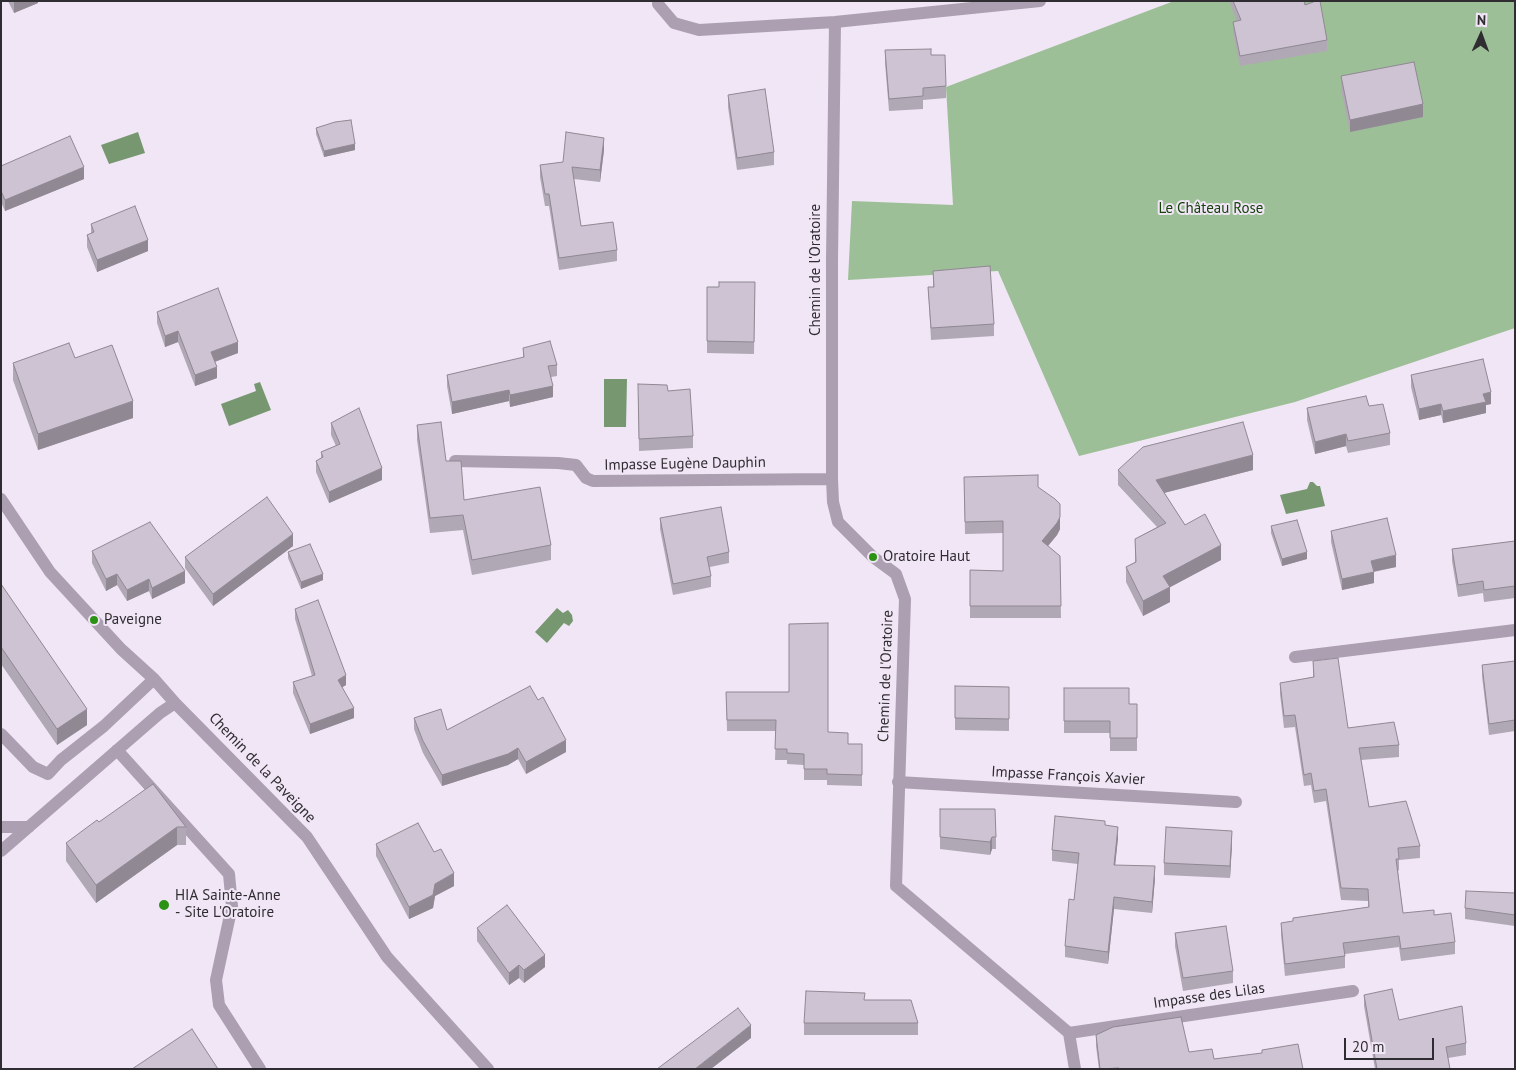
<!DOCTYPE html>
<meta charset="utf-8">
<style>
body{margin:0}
#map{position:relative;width:1516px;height:1070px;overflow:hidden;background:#f0e6f5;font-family:"PT Sans",sans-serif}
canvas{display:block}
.frame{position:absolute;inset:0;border:2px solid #302d32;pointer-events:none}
.north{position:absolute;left:1456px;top:10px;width:50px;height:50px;-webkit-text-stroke:4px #f0e6f5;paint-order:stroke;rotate:2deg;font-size:14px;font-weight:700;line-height:20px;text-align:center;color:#302d32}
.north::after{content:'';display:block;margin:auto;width:18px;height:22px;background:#302d32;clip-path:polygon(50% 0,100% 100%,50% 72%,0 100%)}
.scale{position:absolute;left:1344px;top:1038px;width:90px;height:22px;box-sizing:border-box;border:2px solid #302d32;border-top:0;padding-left:6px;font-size:15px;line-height:18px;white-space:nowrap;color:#302d32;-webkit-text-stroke:4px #f0e6f5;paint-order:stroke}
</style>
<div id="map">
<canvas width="1516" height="1070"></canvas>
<div class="frame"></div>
<div class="north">N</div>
<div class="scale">20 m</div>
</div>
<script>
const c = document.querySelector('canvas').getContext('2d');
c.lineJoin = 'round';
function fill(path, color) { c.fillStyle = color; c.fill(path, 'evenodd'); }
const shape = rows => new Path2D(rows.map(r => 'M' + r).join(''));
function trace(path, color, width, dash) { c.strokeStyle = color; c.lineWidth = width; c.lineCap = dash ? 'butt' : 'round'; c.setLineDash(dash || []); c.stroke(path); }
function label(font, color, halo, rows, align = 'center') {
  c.font = font + ' "PT Sans",sans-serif'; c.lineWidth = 4; c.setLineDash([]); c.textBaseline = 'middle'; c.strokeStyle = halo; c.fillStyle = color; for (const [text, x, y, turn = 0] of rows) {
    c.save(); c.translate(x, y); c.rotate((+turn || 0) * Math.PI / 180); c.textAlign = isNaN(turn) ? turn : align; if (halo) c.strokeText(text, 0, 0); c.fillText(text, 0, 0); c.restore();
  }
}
fill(shape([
 [1174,1,1515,1,1515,328,1295,402,1079,456,998,271,848,280,852,201,953,205,946,87]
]), '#9dbf97');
fill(shape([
 [138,132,145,153,109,164,101,145],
 [604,379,627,379,626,427,604,427],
 [260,382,271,410,229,426,221,404,256,391,254,384],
 [1310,482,1313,482,1317,486,1320,486,1325,506,1286,514,1280,495,1307,489],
 [557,608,563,613,568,610,572,615,573,621,569,626,564,623,547,643,535,632]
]), '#779770');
trace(shape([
 [658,1,658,4,674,23,699,30,835,22,1040,1],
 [835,22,832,261,832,479,833,502,838,522,873,557,896,574,905,599,896,886,1069,1033,1075,1069],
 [455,461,558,463,576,465,586,478,593,481,832,479],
 [1,499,50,572,121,649,154,679,175,703,307,837,387,957,488,1069],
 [1295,657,1515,630],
 [1,734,33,767,48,774,61,760,104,726,154,679],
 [117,750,229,874,232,906,216,980,219,1005,260,1069],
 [898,782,1236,802],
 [1,827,29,827],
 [1,851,160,713,175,703],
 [1069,1033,1353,991]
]), '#ab9fb1', 12);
fill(shape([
 [8,1,38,1,38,3,14,13],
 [1229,1,1304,1,1305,5,1327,40,1327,51,1240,66,1233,33,1233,22,1237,21],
 [885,50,931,55,946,86,946,98,923,100,923,109,889,111,885,63],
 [1341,76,1423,117,1350,132,1341,89],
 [728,95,774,152,774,165,737,170,728,107],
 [316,128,355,150,324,157,316,134],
 [604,150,600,182,574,179,581,226,617,250,617,261,559,270,549,206,545,206,540,177,540,165,563,162],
 [1,166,84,179,5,211,1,202],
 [91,224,148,251,97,272,87,247,87,235,91,234],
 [933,271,994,324,994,336,931,340,928,287,933,287],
 [755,282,754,354,707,353,707,287,719,287],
 [157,312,238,353,215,362,217,378,195,386,178,342,165,347,157,323],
 [523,348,557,365,557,376,551,377,553,397,510,407,509,401,452,414,447,386,447,375,523,358],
 [75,358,133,418,38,450,13,380,13,363],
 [1411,375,1491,404,1486,405,1486,413,1443,423,1441,415,1419,420,1411,387],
 [668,391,693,436,693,448,639,451,638,396],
 [1369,406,1390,433,1390,445,1348,453,1346,446,1315,454,1307,420,1307,408],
 [331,423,382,480,329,503,316,472,316,461,321,458,321,452,336,446,331,435],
 [417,425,446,461,464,500,551,545,551,560,472,575,463,530,430,533,417,440],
 [1118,470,1253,470,1164,493,1185,525,1221,560,1170,587,1170,602,1143,616,1126,582,1126,567,1135,562,1135,539,1157,527,1118,485],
 [964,477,1038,487,1060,529,1057,535,1048,546,1060,556,1061,618,970,618,970,570,1003,571,1003,533,965,534],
 [660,518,729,552,729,563,710,567,711,576,711,587,673,595,660,529],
 [1271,526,1307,559,1282,566,1271,533],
 [1331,531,1396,567,1374,572,1374,583,1342,590,1331,542],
 [1515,541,1515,598,1484,602,1483,593,1458,597,1452,561,1452,549],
 [293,546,213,606,185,568,185,557],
 [92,551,185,583,152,599,149,591,127,601,117,585,106,591,92,563],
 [288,552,323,580,301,589,288,558],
 [1,584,87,725,57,745,1,664],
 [295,609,346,685,342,687,354,718,310,734,293,693,293,682,312,676,295,619],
 [1313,661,1348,728,1399,745,1399,757,1361,760,1369,807,1420,846,1420,858,1399,860,1399,870,1398,871,1403,913,1434,915,1455,942,1455,954,1401,961,1399,947,1345,954,1345,968,1285,976,1281,935,1281,923,1293,921,1293,918,1368,907,1368,901,1341,900,1326,801,1314,803,1311,785,1304,786,1295,727,1284,728,1280,694,1280,683,1313,677],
 [1515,661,1515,731,1489,735,1482,676,1482,665],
 [955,686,1009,687,1009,731,955,730],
 [1064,688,1129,704,1137,704,1137,751,1110,751,1110,733,1064,733],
 [726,692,848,744,862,744,862,786,827,785,827,780,804,780,804,765,787,764,787,760,775,760,776,731,727,731],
 [414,718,447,730,566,752,526,774,518,759,508,765,442,786,423,753,414,729],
 [940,809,996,837,996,849,992,849,990,855,940,849],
 [99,822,186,827,186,845,177,845,96,903,66,861,66,843],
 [1105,825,1118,838,1115,865,1155,878,1152,913,1114,909,1108,964,1065,957,1065,946,1074,900,1078,864,1052,861,1052,850],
 [376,844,454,886,435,896,433,908,409,919,376,856],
 [1232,844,1230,878,1164,875,1164,863],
 [1515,893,1515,926,1465,919,1465,908],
 [477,928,545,967,524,983,519,978,509,985,477,941],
 [1175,933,1233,971,1233,983,1183,991,1175,946],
 [1364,995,1399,1020,1466,1043,1466,1055,1448,1058,1450,1069,1375,1069,1364,1006],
 [865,1000,918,1023,918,1035,804,1035,804,1023],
 [1096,1035,1189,1052,1214,1059,1262,1054,1262,1050,1303,1069,1099,1069,1096,1046]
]), '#b0a8b5');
fill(shape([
 [14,1,38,1,38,3,14,13],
 [1423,104,1423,117,1350,132,1350,120],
 [604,138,604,150,600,182,600,170],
 [355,144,355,150,324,157,324,151],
 [84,167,84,179,5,211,5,200],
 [148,240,148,251,97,272,97,260],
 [178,331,178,342,165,347,165,336],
 [238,342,238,353,211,363,211,352],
 [217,367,217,378,195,386,195,375],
 [553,386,553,397,510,407,510,395],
 [509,390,509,401,452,414,452,402],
 [1491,392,1491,404,1486,405,1486,413,1443,423,1443,411,1483,394],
 [133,401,133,418,38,450,38,434],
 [1441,404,1441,415,1419,420,1419,409],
 [1346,434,1346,446,1315,454,1315,442],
 [1253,455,1253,470,1156,495,1156,480],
 [382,468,382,480,329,503,329,492],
 [1060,517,1060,529,1057,535,1042,553,1042,541],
 [293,534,293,546,213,606,213,594],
 [1221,545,1221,560,1163,591,1163,576],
 [1307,552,1307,559,1282,566,1282,559],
 [1396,555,1396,567,1371,572,1371,561],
 [185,571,185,583,152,599,152,588],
 [1374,572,1374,583,1342,590,1342,579],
 [117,574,117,585,106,591,106,579],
 [323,574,323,580,301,589,301,582],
 [149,579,149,591,127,601,127,590],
 [1170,587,1170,602,1143,616,1143,601],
 [346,675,346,685,338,690,338,680],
 [354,708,354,718,310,734,310,724],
 [87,709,87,725,57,745,57,729],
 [566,740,566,752,526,774,526,762],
 [518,748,518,759,508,765,442,786,442,775],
 [177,827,177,845,96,903,96,885],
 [1118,827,1118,838,1114,876,1114,865],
 [1232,831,1232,844,1230,878,1230,866],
 [992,837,992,849,990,855,990,842],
 [1155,866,1155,878,1152,913,1152,902],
 [454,873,454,886,435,896,433,908,409,919,409,907,435,884],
 [1114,897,1114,909,1108,964,1108,952],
 [545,955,545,967,524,983,524,970],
 [519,965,519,978,509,985,509,973],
 [751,1025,751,1038,711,1069,695,1069]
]), '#908893');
const building = shape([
 [1233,1,1304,1,1305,5,1316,1,1320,1,1327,40,1240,56,1233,22,1241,20,1233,1],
 [931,49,931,55,945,55,946,86,923,88,923,96,889,99,885,50,931,49],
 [1414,62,1423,104,1350,120,1341,76,1414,62],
 [765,89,774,152,737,158,728,95,765,89],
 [351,120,355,144,324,151,316,128,335,122,351,120],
 [566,132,604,138,600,170,572,167,581,226,613,222,617,250,559,258,549,194,545,194,540,165,563,162,566,132],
 [70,136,84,167,5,200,1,191,1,166,70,136],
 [135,206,148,240,97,260,87,235,94,232,91,224,135,206],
 [990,266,994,324,931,328,928,287,934,287,933,271,990,266],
 [719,282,755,282,754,342,707,341,707,287,719,287,719,282],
 [218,288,238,342,211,352,217,367,195,375,178,331,165,336,157,312,218,288],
 [550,341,557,365,548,366,553,386,510,395,509,390,452,402,447,375,524,357,523,348,550,341],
 [69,343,75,358,112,345,133,401,38,434,13,363,69,343],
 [1483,359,1491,392,1483,394,1486,402,1443,411,1441,404,1419,409,1411,375,1483,359],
 [638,384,667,385,668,391,690,389,693,436,639,439,638,384],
 [1366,396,1369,406,1383,404,1390,433,1348,441,1346,434,1315,442,1307,408,1366,396],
 [359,408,382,468,329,492,316,461,323,457,321,452,340,444,331,423,359,408],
 [441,422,446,461,461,461,464,500,540,487,551,545,472,560,463,515,430,518,417,425,441,422],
 [1243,422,1253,455,1156,480,1185,525,1205,514,1221,545,1163,576,1170,587,1143,601,1126,567,1136,562,1135,539,1166,523,1118,470,1143,447,1243,422],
 [1038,475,1038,487,1055,499,1060,504,1060,517,1057,523,1042,541,1060,556,1061,606,970,606,970,570,1003,571,1003,521,965,522,964,477,1038,475],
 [267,497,293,534,213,594,185,557,267,497],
 [721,507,729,552,707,557,711,576,673,584,660,518,721,507],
 [1387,518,1396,555,1371,561,1374,572,1342,579,1331,531,1387,518],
 [1297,520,1307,552,1282,559,1271,526,1297,520],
 [150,522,185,571,152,588,149,579,127,590,117,574,106,579,92,551,150,522],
 [1515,541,1515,586,1484,590,1483,581,1458,585,1452,549,1515,541],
 [310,544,323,574,301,582,288,552,310,544],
 [1,584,87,709,57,729,1,647,1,584],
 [318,600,346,675,338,680,354,708,310,724,293,682,315,675,295,609,318,600],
 [828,623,828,732,848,733,848,744,862,744,862,775,827,774,827,769,804,769,804,754,787,753,787,749,775,749,776,720,727,720,726,692,789,692,789,624,828,623],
 [1338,658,1348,728,1394,722,1399,745,1359,748,1369,807,1406,801,1420,846,1398,848,1399,859,1396,859,1403,913,1434,910,1434,915,1451,913,1455,942,1401,949,1399,936,1343,943,1345,956,1285,964,1281,923,1293,921,1293,918,1369,907,1368,889,1341,888,1326,789,1314,791,1311,773,1304,775,1295,715,1284,716,1280,683,1314,677,1313,661,1338,658],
 [1515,661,1515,720,1489,724,1482,665,1515,661],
 [530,686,538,700,543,697,566,740,526,762,518,748,508,754,442,775,423,741,414,718,441,709,447,730,530,686],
 [955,686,1009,687,1009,719,955,718,955,686],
 [1064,688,1129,688,1129,704,1137,704,1137,738,1110,738,1110,721,1064,721,1064,688],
 [153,784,186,827,177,827,96,885,66,843,97,820,99,822,153,784],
 [940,809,995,809,996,837,992,837,990,842,940,837,940,809],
 [1055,816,1105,821,1105,825,1118,827,1114,865,1155,866,1152,902,1114,897,1108,952,1065,946,1069,899,1074,900,1079,853,1052,850,1055,816],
 [418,823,434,852,441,849,454,873,435,884,433,895,409,907,376,844,418,823],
 [1166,827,1232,831,1230,866,1164,863,1166,827],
 [1466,891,1515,893,1515,915,1465,908,1466,891],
 [507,905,545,955,524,970,519,965,509,973,477,928,507,905],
 [1226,926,1233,971,1183,978,1175,933,1226,926],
 [1392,989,1399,1020,1462,1006,1466,1043,1446,1047,1450,1069,1377,1069,1364,995,1392,989],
 [806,991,865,993,864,1000,911,1000,918,1023,804,1023,806,991],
 [738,1008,751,1025,695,1069,657,1069,738,1008],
 [1181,1017,1189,1052,1212,1049,1214,1059,1262,1053,1262,1050,1298,1044,1303,1069,1119,1069,1119,1068,1100,1069,1096,1035,1113,1027,1181,1017],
 [192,1029,218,1069,132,1069,192,1029]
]);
fill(building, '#cdc3d2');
trace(building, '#908893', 1);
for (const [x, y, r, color] of [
 [873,557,5,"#2c9213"],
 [94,620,5,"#2c9213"],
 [164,905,6,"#2c9213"]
]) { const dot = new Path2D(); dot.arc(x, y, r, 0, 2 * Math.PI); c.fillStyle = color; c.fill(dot); trace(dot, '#f0e6f5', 2); }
label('15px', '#14420a', '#f0e6f5', [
 ["Le Château Rose",1211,209]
]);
label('15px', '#302d32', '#f0e6f5', [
 ["Chemin de l'Oratoire",816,270,-90],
 ["Impasse Eugène Dauphin",685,464,-1],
 ["Chemin de l'Oratoire",886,676,-88],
 ["Chemin de la Paveigne",262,768,46],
 ["Impasse François Xavier",1068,776,3],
 ["Impasse des Lilas",1209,996,-8]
]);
label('15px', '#302d32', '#f0e6f5', [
 ["Oratoire Haut",883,557],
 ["Paveigne",104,620],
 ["HIA Sainte-Anne",175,896],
 ["- Site L'Oratoire",175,913]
], 'left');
</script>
